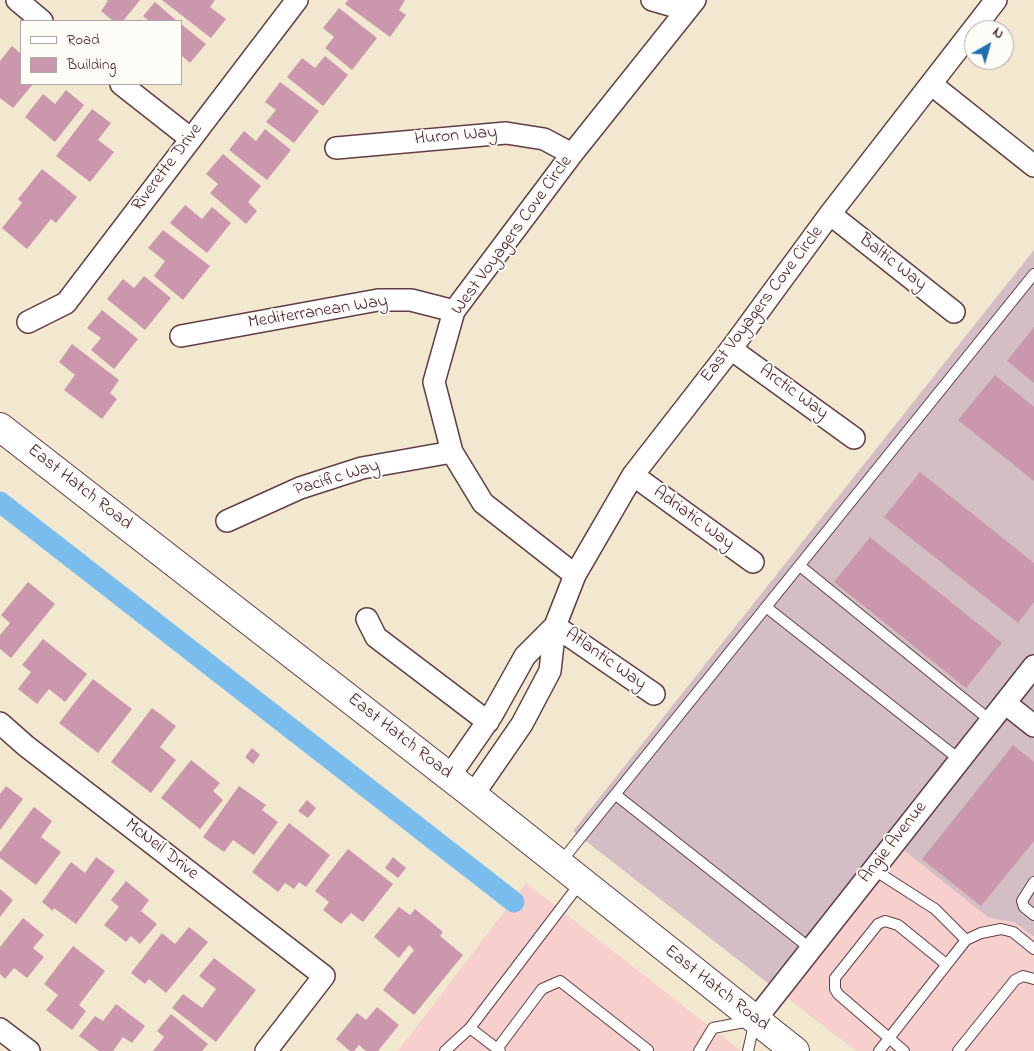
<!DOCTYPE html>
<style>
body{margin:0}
#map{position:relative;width:1034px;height:1051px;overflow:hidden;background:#f2e8d0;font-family:"Indie Flower",sans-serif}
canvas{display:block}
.legend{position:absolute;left:20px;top:20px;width:162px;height:65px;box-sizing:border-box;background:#fdfcf7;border:1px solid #b5a4a5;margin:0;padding:6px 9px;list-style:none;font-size:15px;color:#4a1f2b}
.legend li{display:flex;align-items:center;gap:10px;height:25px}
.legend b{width:25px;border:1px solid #b5a4a5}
.north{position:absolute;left:964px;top:20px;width:50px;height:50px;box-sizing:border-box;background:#fdfcf7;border:1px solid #b5a4a5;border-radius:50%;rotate:38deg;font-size:14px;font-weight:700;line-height:20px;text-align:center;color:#4a1f2b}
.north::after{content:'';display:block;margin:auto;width:18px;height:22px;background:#1f6fb2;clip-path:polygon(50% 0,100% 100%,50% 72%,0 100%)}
</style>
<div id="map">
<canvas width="1034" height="1051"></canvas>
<ul class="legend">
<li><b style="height:6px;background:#fff"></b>Road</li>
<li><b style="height:14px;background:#cb97ac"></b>Building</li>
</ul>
<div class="north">N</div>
</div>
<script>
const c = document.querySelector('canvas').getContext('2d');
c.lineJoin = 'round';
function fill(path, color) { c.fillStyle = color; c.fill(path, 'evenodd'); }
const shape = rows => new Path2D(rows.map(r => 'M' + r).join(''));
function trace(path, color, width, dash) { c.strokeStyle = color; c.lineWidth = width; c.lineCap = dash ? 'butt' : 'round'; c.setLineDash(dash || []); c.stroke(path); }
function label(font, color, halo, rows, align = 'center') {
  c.font = font + ' "Indie Flower",sans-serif'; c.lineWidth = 4; c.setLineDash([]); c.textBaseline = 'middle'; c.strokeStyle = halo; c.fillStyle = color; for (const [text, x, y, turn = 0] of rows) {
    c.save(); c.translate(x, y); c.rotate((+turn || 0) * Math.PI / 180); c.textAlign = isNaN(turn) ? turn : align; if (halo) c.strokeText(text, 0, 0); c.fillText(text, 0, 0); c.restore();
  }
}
fill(shape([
 [901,848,989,918,1014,922,1034,937,1034,1051,856,1051,787,998],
 [526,883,741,1051,398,1051]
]), '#f7d0ce');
fill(shape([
 [1034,250,1034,937,1014,922,989,918,901,848,787,998,573,831]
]), '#d2bec4');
trace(shape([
 [0,502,514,902]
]), '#79bdef', 21);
fill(shape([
 [106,0,140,0,123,21,113,21,101,11,108,1],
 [162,0,215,0,210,7,226,19,211,38],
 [348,0,405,0,399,10,406,15,390,37,345,4],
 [155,2,177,21,149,21,143,16],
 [339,8,377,38,352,70,325,48,334,37,323,28],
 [181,24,206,44,190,63,181,55],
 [12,46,21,54,21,84,33,84,13,108,0,98,0,61],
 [325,56,348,75,323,106,287,77,302,58,315,68],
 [280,82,319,111,294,143,266,122,276,110,265,102],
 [66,90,84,105,55,142,25,117,43,94,55,104],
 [92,109,111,123,98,140,114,152,90,182,56,156],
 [265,129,291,150,267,180,229,150,244,131,256,141],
 [223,154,261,186,248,202,257,211,246,224,210,193,218,184,206,174],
 [42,169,77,197,56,223,51,219,27,249,2,228,22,203,18,199],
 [185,205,202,219,212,207,231,223,207,253,170,223],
 [163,230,210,266,183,300,154,276,165,261,148,248],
 [144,276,171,298,145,330,107,299,123,279,134,288],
 [102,310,138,339,114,369,91,350,101,338,87,328],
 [1034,327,1034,383,1007,361],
 [72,344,119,380,110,393,117,399,102,419,64,390,75,375,59,362],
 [995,375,1034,407,1034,481,958,420],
 [920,472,1034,563,1034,602,1018,623,884,517],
 [870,537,1002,643,966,688,834,582],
 [28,582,55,604,11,658,0,649,0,635,10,623,1,615],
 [43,639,87,674,65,702,49,689,37,704,18,689,31,672,22,665],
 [93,679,132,709,98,753,59,723],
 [152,708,176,726,160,747,176,760,151,793,111,762],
 [1013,745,1034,762,1034,841,981,906,922,859],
 [252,748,260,755,253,764,245,757],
 [191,760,220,783,213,791,223,800,200,829,161,798],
 [6,786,23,799,0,830,0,794],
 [239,786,266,805,262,810,278,822,254,855,233,840,224,852,203,837],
 [307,800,316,808,308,818,298,811],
 [34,807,52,821,41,837,61,852,36,885,0,858,0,852],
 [289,823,330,855,306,887,299,882,294,889,285,883,278,892,252,872],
 [348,849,393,884,363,922,351,913,341,924,323,910,329,902,315,891],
 [96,857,115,871,76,924,54,908,53,911,42,902,71,862,85,873],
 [393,857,406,868,398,878,385,868],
 [126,881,149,900,141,911,157,924,140,944,131,936,126,942,104,925,119,907,111,900],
 [0,889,13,900,0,917],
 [399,907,410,915,415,909,443,932,440,936,463,955,414,1015,383,990,414,950,409,945,399,958,374,937],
 [23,918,44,935,33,948,44,957,27,978,14,968,5,979,0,974,0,947],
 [189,927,208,942,166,993,149,979,145,984,131,973,162,933,175,944],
 [73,946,105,971,79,1005,86,1011,72,1030,46,1010,58,995,44,984],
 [214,958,256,990,216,1042,172,1008,183,994,202,1008,216,989,199,976],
 [116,1004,145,1026,132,1043,123,1037,113,1051,99,1051,79,1036,95,1016,103,1021],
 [377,1007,399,1025,378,1051,366,1051,359,1045,354,1051,350,1051,336,1039,357,1013,366,1020],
 [171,1014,208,1044,202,1051,153,1051,164,1037,157,1031]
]), '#cb97ac');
const lane = shape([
 [800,566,991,721],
 [766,607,960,760],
 [616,795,811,949],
 [560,863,1034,274],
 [875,867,882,875,935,909,966,940,981,933,1001,929,1013,932,1034,949],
 [1034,882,1022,901,1024,907,1034,915],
 [470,1028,500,1051],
 [497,1049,542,989,560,981,648,1050,647,1051],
 [445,1051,470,1028,581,882],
 [699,1051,713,1028,755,1020,748,1051],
 [879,1051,966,940],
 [904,1051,838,994,835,989,835,978,878,924,885,921,898,925,946,964],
 [958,1051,1015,980,1023,976,1034,979]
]);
const street = shape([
 [17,0,42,21],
 [652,0,687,10],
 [121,84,191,139],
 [931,84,1034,166],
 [336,148,506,133,544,139,572,154],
 [830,214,954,312],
 [28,322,66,303,297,0],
 [181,336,378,300,411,300,454,311],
 [731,349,854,438],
 [633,475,753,562],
 [227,521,300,488,362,468,452,452],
 [575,575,483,503,452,452,434,382,454,311,572,154,695,0],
 [367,619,376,637,488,722],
 [555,626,654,694],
 [1005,703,1034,726],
 [0,723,26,746,324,976,266,1051],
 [449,777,492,715,525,656,555,626],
 [473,795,522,724,550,671,555,626,575,575,633,475,731,349,830,214,996,0],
 [755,1020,1034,666],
 [0,1029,29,1051]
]);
const primary = shape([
 [0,427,473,795,795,1051]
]);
trace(lane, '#633d44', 12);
trace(street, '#633d44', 24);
trace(primary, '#633d44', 30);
trace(lane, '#fff', 10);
trace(street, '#fff', 21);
trace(primary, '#fff', 28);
label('18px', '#4a1f2b', '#fdfcf7', [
 ["Huron Way",456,137,-5],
 ["Riverette Drive",168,168,-53],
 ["West Voyagers Cove Circle",513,236,-54],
 ["Baltic Way",892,263,38],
 ["East Voyagers Cove Circle",763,305,-53],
 ["Mediterranean Way",318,313,-9],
 ["Arctic Way",793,393,36],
 ["Pacific Way",337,479,-17],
 ["East Hatch Road",79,488,38],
 ["Adriatic Way",693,519,36],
 ["Atlantic Way",605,660,35],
 ["East Hatch Road",399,737,38],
 ["Angie Avenue",894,843,-52],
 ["McNeil Drive",161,850,38],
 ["East Hatch Road",716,989,38]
]);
</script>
